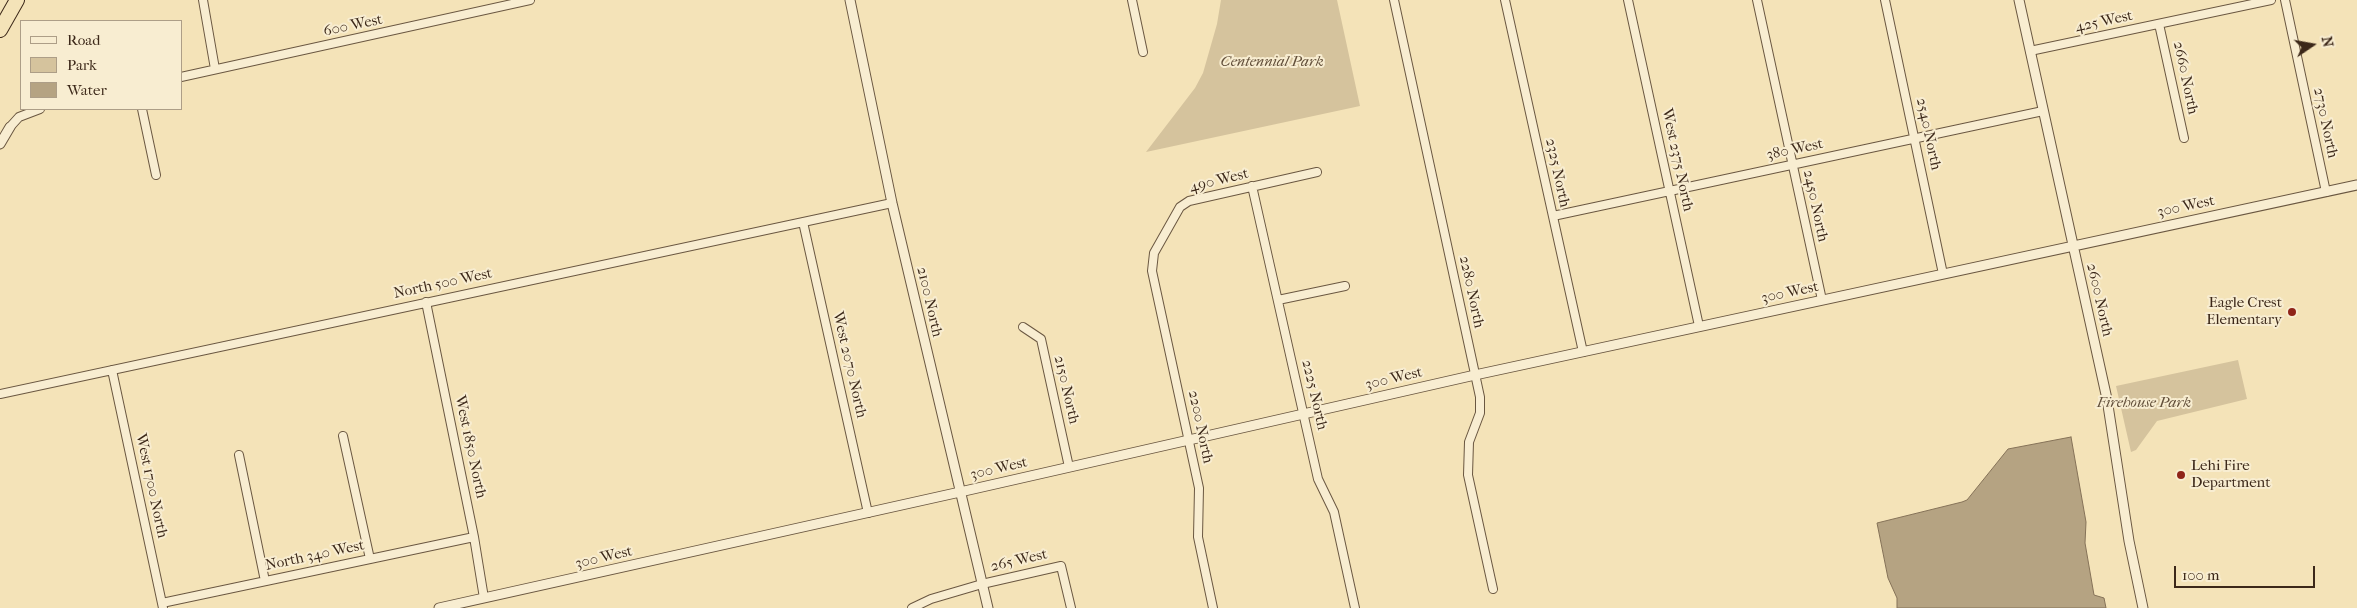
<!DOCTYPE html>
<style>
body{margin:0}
#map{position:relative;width:2357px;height:608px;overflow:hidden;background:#f4e3b8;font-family:"IM FELL French Canon",serif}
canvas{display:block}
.legend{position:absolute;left:20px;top:20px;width:162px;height:90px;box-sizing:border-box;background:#f8edd1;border:1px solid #ad9e87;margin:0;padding:6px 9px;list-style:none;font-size:15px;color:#3c2819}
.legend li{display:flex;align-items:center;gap:10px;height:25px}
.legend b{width:25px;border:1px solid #ad9e87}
.north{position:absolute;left:2287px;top:20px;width:50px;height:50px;-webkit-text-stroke:4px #f8edd1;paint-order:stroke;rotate:78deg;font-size:14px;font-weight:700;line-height:20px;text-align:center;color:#3c2819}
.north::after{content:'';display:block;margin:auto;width:18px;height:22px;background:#3c2819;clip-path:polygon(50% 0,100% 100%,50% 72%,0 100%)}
.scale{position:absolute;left:2174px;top:566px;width:141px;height:22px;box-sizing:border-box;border:2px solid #3c2819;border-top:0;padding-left:6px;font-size:15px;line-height:18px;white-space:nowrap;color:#3c2819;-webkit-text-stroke:4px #f8edd1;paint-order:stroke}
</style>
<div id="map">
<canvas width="2357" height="608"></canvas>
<ul class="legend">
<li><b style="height:6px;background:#f8edd1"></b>Road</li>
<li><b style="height:14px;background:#d5c39d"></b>Park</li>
<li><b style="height:14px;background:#b5a382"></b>Water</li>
</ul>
<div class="north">N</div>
<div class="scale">100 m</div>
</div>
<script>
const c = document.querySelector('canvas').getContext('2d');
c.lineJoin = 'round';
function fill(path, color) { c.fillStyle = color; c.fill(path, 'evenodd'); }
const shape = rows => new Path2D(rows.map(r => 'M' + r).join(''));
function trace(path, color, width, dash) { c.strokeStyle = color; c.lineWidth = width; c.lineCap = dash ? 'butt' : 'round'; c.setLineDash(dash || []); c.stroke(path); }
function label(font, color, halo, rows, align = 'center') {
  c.font = font + ' "IM FELL French Canon",serif'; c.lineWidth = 4; c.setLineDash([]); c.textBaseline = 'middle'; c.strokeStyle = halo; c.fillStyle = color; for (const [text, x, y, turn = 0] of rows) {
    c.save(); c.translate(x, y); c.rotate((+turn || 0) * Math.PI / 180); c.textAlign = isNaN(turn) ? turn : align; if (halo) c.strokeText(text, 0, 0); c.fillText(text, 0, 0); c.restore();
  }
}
fill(shape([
 [1221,0,1337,0,1360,106,1146,152,1195,88,1203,73,1217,24],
 [2238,360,2247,399,2157,421,2136,450,2131,452,2116,386]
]), '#d5c39d');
const water = shape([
 [2071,437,2086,522,2085,543,2094,595,2104,598,2106,608,1897,608,1897,598,1888,578,1877,523,1962,502,1967,500,2008,449,2071,437]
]);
fill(water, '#b5a382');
trace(water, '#857258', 1);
const minor = shape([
 [203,0,215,69],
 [1132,0,1143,52],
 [1394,0,1480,397,1480,413,1469,442,1468,475,1493,589],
 [1505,0,1583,352],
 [1628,0,1699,326],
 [1757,0,1822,300],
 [1885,0,1943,274],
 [2285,0,2326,192],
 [2159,24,2184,138],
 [2030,51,2271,0],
 [181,77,530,0],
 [142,109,156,175],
 [10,127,19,117,40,109],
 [1252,186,1318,479,1334,512,1355,608],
 [1553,216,2043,111],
 [803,222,868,513],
 [1278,300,1345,286],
 [426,302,474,537,484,598],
 [1023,327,1041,339,1069,467],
 [112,370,163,608],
 [0,394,892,203],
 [343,436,370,559],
 [239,455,265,581],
 [162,603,474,537],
 [912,608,931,599,982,584,1061,566,1071,608],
 [1213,608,1198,537,1199,488,1152,271,1154,253,1180,207,1189,201,1317,172]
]);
const tertiary = shape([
 [850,0,892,203,988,608],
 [2019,0,2107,399,2129,541,2143,608],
 [0,144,10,127],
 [439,608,960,492,1475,375,2357,185]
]);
const motorway = shape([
 [0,30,17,0]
]);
trace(minor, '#6a5741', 10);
trace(tertiary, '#6a5741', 11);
trace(motorway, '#3c2819', 16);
trace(minor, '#f8edd1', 8);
trace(tertiary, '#f8edd1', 9);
trace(motorway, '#f4e3b8', 14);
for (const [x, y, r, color] of [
 [2292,312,5,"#8f2418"],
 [2181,475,5,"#8f2418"]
]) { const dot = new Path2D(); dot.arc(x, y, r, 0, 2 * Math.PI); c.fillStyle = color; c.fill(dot); trace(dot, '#f8edd1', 2); }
label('15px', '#3c2819', '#f8edd1', [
 ["425 West",2104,22,-12],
 ["600 West",353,26,-12],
 ["2660 North",2185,78,78],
 ["2730 North",2325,123,78],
 ["2540 North",1928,134,78],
 ["380 West",1795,150,-12],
 ["West 2375 North",1677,160,78],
 ["2325 North",1557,173,78],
 ["490 West",1219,181,-14],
 ["2450 North",1815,206,78],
 ["300 West",2186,207,-12],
 ["North 500 West",443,284,-12],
 ["2280 North",1471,292,78],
 ["300 West",1790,293,-12],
 ["2600 North",2099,300,77],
 ["2100 North",929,302,77],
 ["West 2070 North",849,365,77],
 ["300 West",1394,379,-13],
 ["2150 North",1066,390,77],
 ["2225 North",1314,395,77],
 ["2200 North",1200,427,78],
 ["West 1850 North",470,447,78],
 ["300 West",999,469,-13],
 ["West 1700 North",151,486,78],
 ["North 340 West",315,556,-12],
 ["300 West",604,558,-13],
 ["265 West",1019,561,-13]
]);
label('italic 15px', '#624f3a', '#f8edd1', [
 ["Centennial Park",1272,62],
 ["Firehouse Park",2144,403]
]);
label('15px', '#3c2819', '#f8edd1', [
 ["Eagle Crest",2282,303],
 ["Elementary",2282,320],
 ["Lehi Fire",2191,466,"left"],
 ["Department",2191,483,"left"]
], 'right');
</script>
